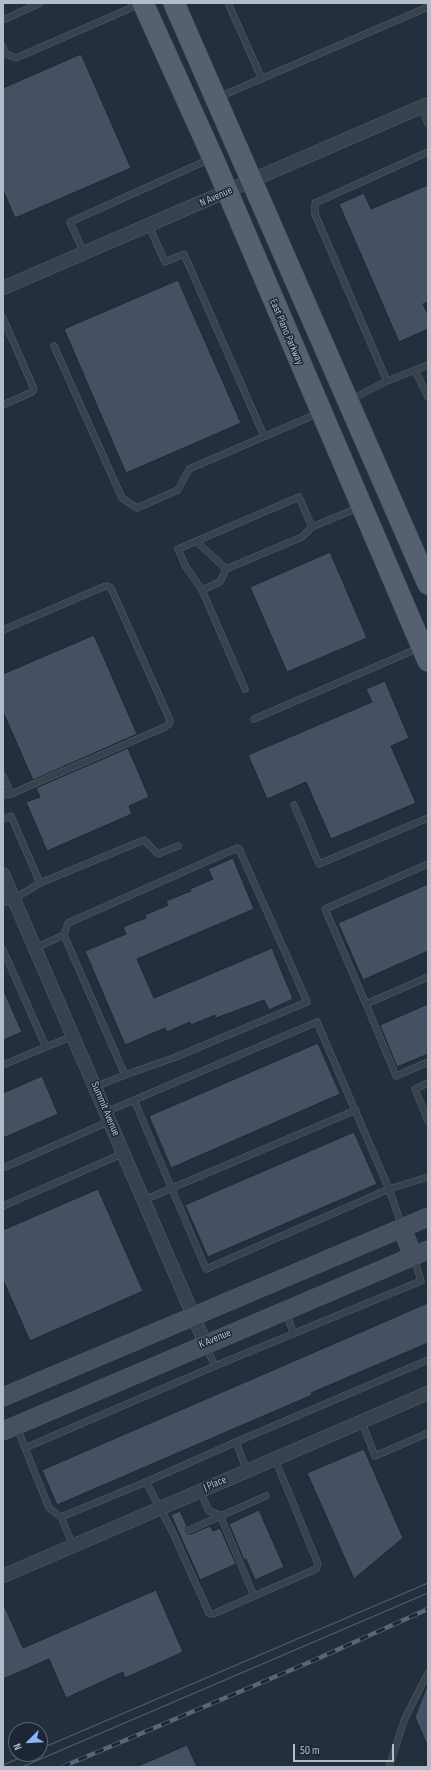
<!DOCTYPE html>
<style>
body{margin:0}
#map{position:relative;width:431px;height:1770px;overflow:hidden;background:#242f3e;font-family:"Sofia Sans Condensed",sans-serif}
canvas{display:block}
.frame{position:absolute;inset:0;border:4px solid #b4bcc9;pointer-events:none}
.north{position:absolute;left:8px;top:1722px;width:40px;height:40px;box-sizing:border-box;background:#1d2633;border:1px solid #59626f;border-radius:50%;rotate:246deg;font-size:11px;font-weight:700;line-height:16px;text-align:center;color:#b4bcc9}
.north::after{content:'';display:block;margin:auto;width:14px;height:18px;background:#8ab4f8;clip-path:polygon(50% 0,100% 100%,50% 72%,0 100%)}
.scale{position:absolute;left:293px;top:1744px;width:101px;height:18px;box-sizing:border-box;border:2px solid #b4bcc9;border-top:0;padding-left:5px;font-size:12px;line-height:14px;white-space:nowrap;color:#b4bcc9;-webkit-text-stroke:3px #1d2633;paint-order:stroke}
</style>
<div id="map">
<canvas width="431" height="1770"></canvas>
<div class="frame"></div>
<div class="north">N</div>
<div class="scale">50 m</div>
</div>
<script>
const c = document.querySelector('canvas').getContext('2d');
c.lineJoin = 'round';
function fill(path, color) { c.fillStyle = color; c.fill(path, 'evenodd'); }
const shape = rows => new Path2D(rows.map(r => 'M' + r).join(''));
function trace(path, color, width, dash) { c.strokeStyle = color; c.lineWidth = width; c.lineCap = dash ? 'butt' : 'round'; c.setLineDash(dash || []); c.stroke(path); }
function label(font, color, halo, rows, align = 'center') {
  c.font = font + ' "Sofia Sans Condensed",sans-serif'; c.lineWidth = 3; c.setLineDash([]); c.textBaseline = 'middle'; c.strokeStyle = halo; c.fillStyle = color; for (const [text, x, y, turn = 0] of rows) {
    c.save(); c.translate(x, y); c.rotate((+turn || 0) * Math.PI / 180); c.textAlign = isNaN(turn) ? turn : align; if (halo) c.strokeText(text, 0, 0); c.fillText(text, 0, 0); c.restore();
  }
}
const building = shape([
 [81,54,131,168,15,218,3,190,3,88,81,54],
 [428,185,428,302,423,304,428,315,428,329,399,342,339,204,364,193,371,209,428,185],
 [178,280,241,423,126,473,64,329,178,280],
 [330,552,367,638,287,672,250,587,330,552],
 [94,635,137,734,33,780,3,712,3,674,94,635],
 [385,681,409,738,391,746,416,803,331,839,306,782,267,799,248,755,372,702,366,689,385,681],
 [128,748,149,797,129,806,132,814,47,851,26,802,40,797,36,788,128,748],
 [233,858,254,909,137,959,154,998,272,948,293,999,269,1010,264,1000,216,1018,215,1015,191,1025,190,1022,167,1032,165,1028,125,1045,85,951,126,934,123,927,146,918,145,915,168,905,166,901,191,891,190,889,213,879,208,869,233,858],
 [428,884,428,951,363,980,338,923,428,884],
 [3,989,22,1032,3,1040,3,989],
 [428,1004,428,1054,397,1067,380,1025,428,1004],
 [318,1043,340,1094,171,1168,149,1116,318,1043],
 [42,1076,58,1114,3,1138,3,1093,42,1076],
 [354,1132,377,1184,208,1257,185,1205,354,1132],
 [98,1189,143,1291,30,1341,3,1280,3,1230,98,1189],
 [428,1303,428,1343,311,1393,312,1395,57,1505,42,1470,428,1303],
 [364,1449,403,1538,354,1579,307,1473,364,1449],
 [259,1510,284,1567,255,1580,246,1559,244,1560,229,1524,259,1510],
 [180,1511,187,1526,185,1530,187,1534,191,1534,210,1526,213,1531,220,1528,236,1564,200,1580,171,1515,180,1511],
 [156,1590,183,1652,125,1678,123,1672,66,1698,49,1659,3,1679,3,1603,23,1648,156,1590],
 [427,1686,428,1686,428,1747,415,1717,427,1686],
 [187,1745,197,1767,136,1767,187,1745]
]);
fill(building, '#455162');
trace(building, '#1f2835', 1);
const service = shape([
 [228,3,262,79],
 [3,20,40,3],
 [3,47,6,54,16,58,131,8,132,3],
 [219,97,428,7],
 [421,107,428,124],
 [149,226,165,262,184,254,264,436],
 [84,253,70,222,210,159],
 [54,346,122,498,137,508,178,490,189,469,319,413],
 [415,370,428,397],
 [387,381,315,214,315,203,428,152],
 [350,400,387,381,428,365],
 [3,405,32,392,34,389,3,318],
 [196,541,226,569,302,537,312,527,360,507],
 [202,590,220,582,226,569],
 [3,630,103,587,107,586,111,588,170,720,169,724,165,727,11,794,3,795],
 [245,689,202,590,186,567,178,549,299,497,312,527],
 [254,719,419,648],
 [3,776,11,794],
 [294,805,319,864,428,818],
 [3,819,11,816,40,883,14,899,3,903],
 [428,864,325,909,366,1004,428,977],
 [40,883,144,840,158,854,178,846],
 [64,935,68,923,237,848,239,849,290,963,307,1002,176,1057,125,1075],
 [35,948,64,935,125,1075,95,1087],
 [3,950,46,1047,73,1036],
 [366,1004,396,1076,428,1062],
 [3,1065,46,1047],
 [428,1083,415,1089,428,1121],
 [134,1100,206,1269,389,1189,428,1177],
 [106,1112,317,1022,389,1189,402,1226],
 [3,1168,110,1121],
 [144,1200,356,1110],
 [3,1206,124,1153],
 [286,1313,294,1334],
 [206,1346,215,1366],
 [362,1422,375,1456,428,1433],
 [17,1427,25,1448,215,1366,421,1281,414,1258],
 [236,1442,247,1471],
 [25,1448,49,1508,61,1517],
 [146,1482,173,1533,209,1613,213,1614,316,1569,318,1564,275,1459],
 [200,1491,209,1511,220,1515,254,1596],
 [189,1530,266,1496],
 [73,1546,61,1517,146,1482,236,1442,428,1360],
 [389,1767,405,1718,428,1673]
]);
const minor = shape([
 [3,288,428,104],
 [3,874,205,1343],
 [3,1576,428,1393]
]);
const secondary = shape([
 [402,1228,413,1256],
 [3,1397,428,1217],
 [3,1431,428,1250]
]);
const primary = shape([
 [143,3,213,158,428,661],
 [174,3,428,584]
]);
trace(service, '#565f6c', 7);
trace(minor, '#565f6c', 14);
trace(secondary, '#565f6c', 19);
trace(primary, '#414a57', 22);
trace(service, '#38414e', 6);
trace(minor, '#38414e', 13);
trace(secondary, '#465061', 18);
trace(primary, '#56606e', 21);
trace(shape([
 [40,1749,428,1583],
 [3,1765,29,1754],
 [22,1767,428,1593]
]), '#5a6575', 1);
const rail = shape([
 [62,1767,317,1659,428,1609]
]);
trace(rail, '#5a6575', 4.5);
trace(rail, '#1d2633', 3, [9]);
label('11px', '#b4bcc9', '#1d2633', [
 ["N Avenue",216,197,-24],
 ["East Plano Parkway",286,332,67],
 ["Summit Avenue",105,1109,67],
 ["K Avenue",215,1339,-23],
 ["J Place",215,1484,-23]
]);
</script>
